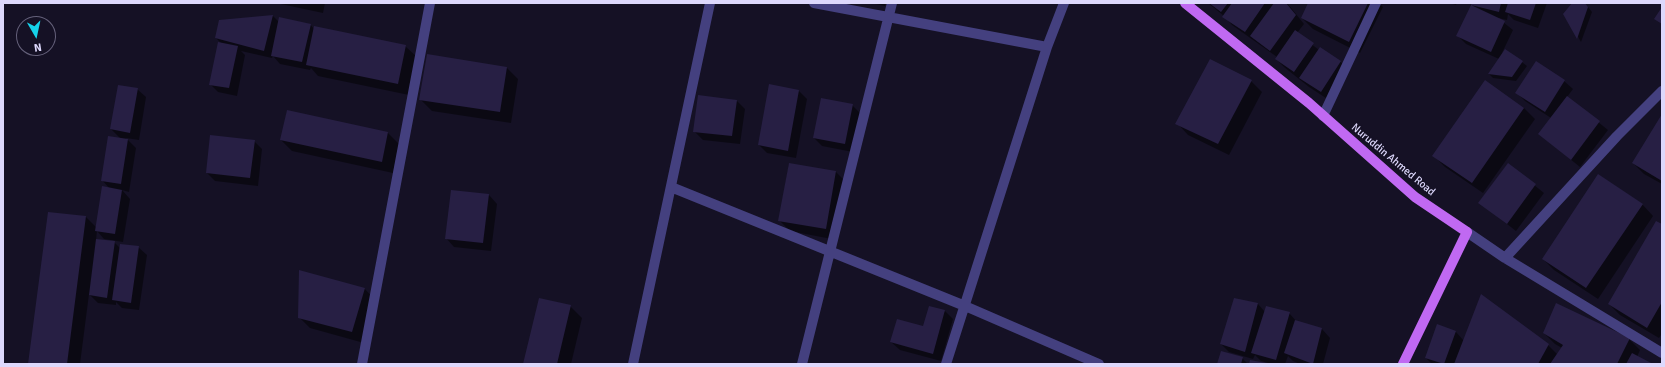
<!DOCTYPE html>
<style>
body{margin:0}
#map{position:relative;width:1665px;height:367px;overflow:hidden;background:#151125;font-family:Signika,sans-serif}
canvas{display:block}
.frame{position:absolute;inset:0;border:4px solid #ddd8fc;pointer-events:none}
.north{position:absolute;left:16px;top:16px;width:40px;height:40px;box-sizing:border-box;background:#151125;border:1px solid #65617b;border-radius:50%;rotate:171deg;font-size:11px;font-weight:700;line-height:16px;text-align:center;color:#ddd8fc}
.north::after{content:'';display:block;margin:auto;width:14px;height:18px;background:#16d2ea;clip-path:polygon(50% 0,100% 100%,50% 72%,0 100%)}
</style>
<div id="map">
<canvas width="1665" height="367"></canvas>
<div class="frame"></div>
<div class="north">N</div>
</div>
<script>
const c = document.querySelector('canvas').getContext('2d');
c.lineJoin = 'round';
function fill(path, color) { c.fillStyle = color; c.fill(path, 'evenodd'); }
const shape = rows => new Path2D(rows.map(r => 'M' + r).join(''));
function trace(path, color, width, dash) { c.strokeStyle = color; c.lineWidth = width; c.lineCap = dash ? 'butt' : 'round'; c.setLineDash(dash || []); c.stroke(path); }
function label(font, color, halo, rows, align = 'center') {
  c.font = font + ' Signika,sans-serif'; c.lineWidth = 4; c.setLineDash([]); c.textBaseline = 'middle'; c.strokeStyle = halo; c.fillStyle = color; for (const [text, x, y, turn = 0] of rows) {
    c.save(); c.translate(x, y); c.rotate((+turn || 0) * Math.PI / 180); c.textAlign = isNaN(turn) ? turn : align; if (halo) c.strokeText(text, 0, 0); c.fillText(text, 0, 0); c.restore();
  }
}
fill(shape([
 [276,3,325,3,323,13],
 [871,3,886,3,885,6],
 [1208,3,1287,3,1304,24,1297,33,1319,50,1340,61,1348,70,1329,100,1309,87,1284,67,1276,59,1277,57,1232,25,1224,16],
 [1309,3,1379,3,1383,7,1360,53,1313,29,1302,18],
 [1449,3,1457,3,1456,5],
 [1473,3,1547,3,1538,28,1514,20,1508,14,1507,20,1498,18,1513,30,1502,53,1506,50,1527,66,1516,81,1493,78,1489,74,1499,59,1466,44,1458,36],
 [1574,3,1585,3,1592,12,1581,42,1565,14],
 [273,16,279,22,310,24,314,29,405,46,417,57,409,95,318,76,311,68,310,70,280,64,273,56,272,58,241,51,245,55,237,96,218,92,210,84,222,44,216,38],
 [507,68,518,79,511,123,432,111,420,99],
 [1251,81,1262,92,1229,155,1188,135,1177,123],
 [1564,81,1573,89,1567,97,1608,130,1580,167,1539,134,1551,118,1525,101,1517,93],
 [137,89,146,97,139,140,126,138,136,148,129,192,122,190,130,199,123,242,104,239,97,231,96,240,114,242,120,248,138,247,147,255,139,310,122,308,116,302,116,305,98,303,89,294,80,364,29,364,49,213,86,217,97,228,110,189,102,180,121,139,111,129],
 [799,91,807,99,796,158,767,153,759,145],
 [737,101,745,109,740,144,703,140,694,131],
 [852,105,861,114,853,152,822,146,814,138],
 [1524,108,1535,119,1483,193,1445,167,1434,156],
 [287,111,388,133,399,144,393,173,292,151,281,140],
 [1662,116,1662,184,1644,174,1633,163],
 [254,141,262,149,258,186,215,181,207,173],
 [789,164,836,172,847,183,837,240,790,231,779,220],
 [1508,164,1544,193,1516,231,1480,203],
 [489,195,497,204,491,251,454,247,446,238],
 [1642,204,1653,216,1598,299,1554,270,1543,259],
 [1662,225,1662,336,1661,335,1659,338,1620,315,1609,304],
 [364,288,375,300,364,343,310,328,299,317],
 [1235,299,1258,304,1265,312,1289,313,1297,322,1322,329,1330,338,1323,364,1300,364,1293,361,1288,356,1285,364,1272,364,1261,361,1255,355,1253,359,1229,352,1221,344],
 [570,306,582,318,571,364,524,364],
 [945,311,953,319,941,361,900,350,891,342,924,327],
 [1438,326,1456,332,1464,341,1548,345,1558,355,1562,348,1555,344,1544,333,1629,339,1640,350,1637,357,1650,364,1432,364,1426,358],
 [1242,358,1248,364,1218,364]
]), '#0007');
fill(shape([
 [1209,3,1228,3,1221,12],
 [1232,3,1265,3,1245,32,1222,17],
 [1274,3,1286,3,1296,15,1270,51,1250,36],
 [1308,3,1368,3,1349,42,1301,18],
 [1472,3,1501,3,1499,12,1471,5,1505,21,1491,52,1456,36],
 [1508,3,1536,3,1530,20,1505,12],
 [1572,3,1585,3,1588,7,1577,39,1563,14],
 [1662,7,1662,24,1654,19],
 [273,15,264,51,215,38,219,20],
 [279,17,311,24,302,62,271,56],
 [314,26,406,45,398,84,306,65],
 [1295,30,1314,43,1294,72,1275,59],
 [218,42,238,46,229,88,209,85],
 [1320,47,1341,61,1321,92,1299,78],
 [1505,49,1523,61,1512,77,1488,74],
 [427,54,507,67,500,112,419,100],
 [1210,59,1252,80,1218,144,1175,124],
 [1536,61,1565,80,1545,112,1515,93],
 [1485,80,1524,108,1472,183,1432,156],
 [769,84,799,90,788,151,758,145],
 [118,85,138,88,130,133,110,129],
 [698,95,737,100,732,136,693,132],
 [1567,96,1600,121,1571,160,1538,134],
 [821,98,853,104,845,144,813,138],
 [287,110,388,132,382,162,280,140],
 [1662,114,1662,181,1632,163],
 [210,135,255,140,250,178,206,173],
 [108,136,128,139,121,184,101,181],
 [789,163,836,171,826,229,778,221],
 [1508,163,1536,184,1507,224,1478,203],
 [1598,174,1643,204,1586,288,1542,259],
 [102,186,122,190,115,234,95,231],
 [451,190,489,194,483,243,445,239],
 [48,212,86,216,67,364,28,364],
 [1656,221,1662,224,1662,302,1647,328,1608,304],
 [96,239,115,241,107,298,89,295],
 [120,244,139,246,131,303,112,300],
 [299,270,365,288,352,332,298,318],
 [1481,294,1549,344,1538,364,1454,364],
 [539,298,571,305,557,364,523,364],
 [1234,298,1258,303,1245,352,1220,344],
 [1556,303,1630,338,1617,364,1550,364,1563,345,1543,333],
 [929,306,945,310,933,354,890,342,897,319,923,326],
 [1266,306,1290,312,1276,360,1251,353],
 [1295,320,1322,328,1313,364,1284,353],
 [1437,324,1456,331,1444,364,1425,358],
 [1221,351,1243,357,1241,364,1217,364],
 [1632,353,1653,364,1626,364],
 [1250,360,1266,363,1266,364,1249,364]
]), '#271f44');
trace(shape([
 [814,3,1047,47],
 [1323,116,1376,3],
 [671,187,965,306,1099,364],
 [1467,232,1505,258,1662,353],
 [1505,258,1617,136,1662,91],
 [362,364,430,3],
 [633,364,710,3],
 [802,364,892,3],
 [946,364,1047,47,1064,3]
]), '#44407f', 10);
trace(shape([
 [1185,3,1309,103,1415,197,1467,232,1403,364]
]), '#c069f2', 10);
label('11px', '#ddd8fc', '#151125', [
 ["Nuruddin Ahmed Road",1393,160,40]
]);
</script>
